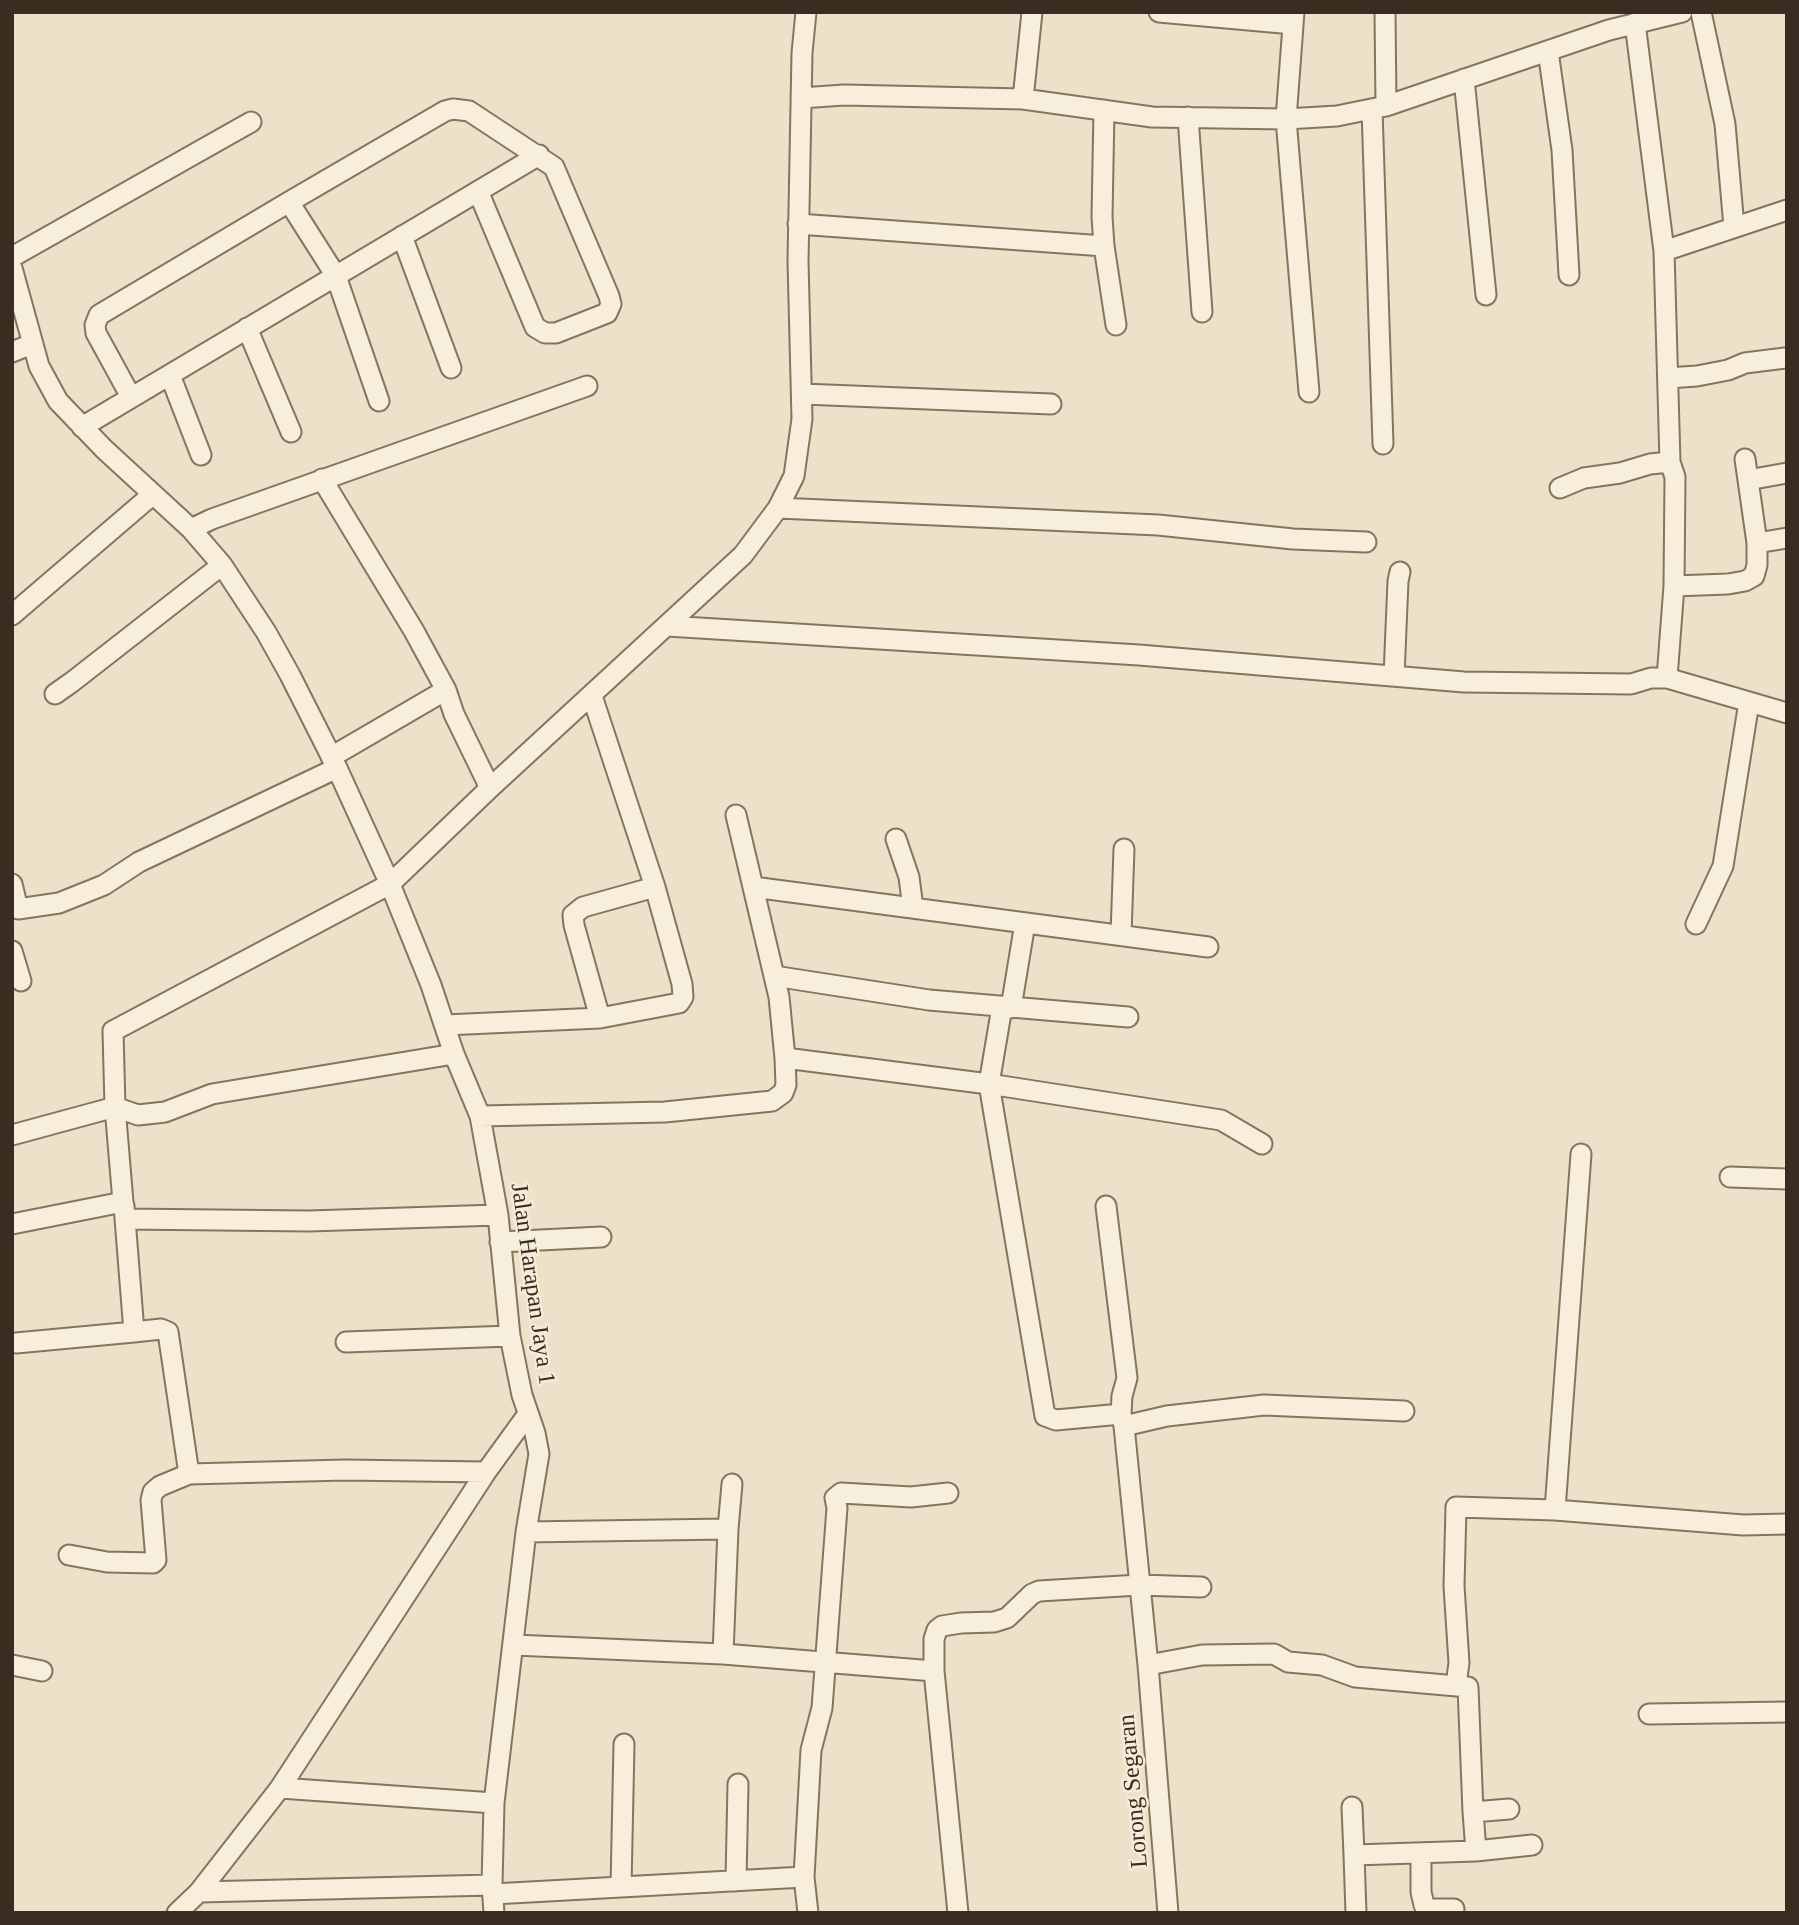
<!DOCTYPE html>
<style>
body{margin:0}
#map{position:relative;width:1799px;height:1925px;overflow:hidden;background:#ece2c9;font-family:"Times New Roman",serif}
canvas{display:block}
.frame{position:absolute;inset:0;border:14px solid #392d21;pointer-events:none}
</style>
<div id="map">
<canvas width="1799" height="1925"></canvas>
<div class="frame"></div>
</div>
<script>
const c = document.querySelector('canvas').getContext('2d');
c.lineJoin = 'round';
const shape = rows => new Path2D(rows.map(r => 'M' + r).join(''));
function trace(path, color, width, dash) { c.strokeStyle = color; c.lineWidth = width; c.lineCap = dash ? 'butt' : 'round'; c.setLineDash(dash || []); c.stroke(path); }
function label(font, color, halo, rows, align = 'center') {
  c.font = font + ' "Times New Roman",serif'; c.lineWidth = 5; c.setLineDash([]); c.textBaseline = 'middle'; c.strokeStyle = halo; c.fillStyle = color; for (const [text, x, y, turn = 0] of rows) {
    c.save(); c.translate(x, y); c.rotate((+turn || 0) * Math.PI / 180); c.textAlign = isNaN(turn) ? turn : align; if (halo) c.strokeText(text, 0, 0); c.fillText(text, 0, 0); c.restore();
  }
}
const street = shape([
 [1159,12,1293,24],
 [1294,12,1286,119,1309,392],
 [1385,12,1386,106],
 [1701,12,1725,124,1734,227],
 [1548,51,1562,150,1569,275],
 [1464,79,1486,295],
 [801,98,844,95,1023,99,1152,117,1286,119,1337,116,1386,106,1609,30,1682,12],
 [1023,99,1032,12],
 [1372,109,1383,444],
 [1188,117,1202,312],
 [289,202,336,276,379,401],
 [798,224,1104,246,1102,217,1104,110],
 [402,236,451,368],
 [1104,246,1116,325],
 [1664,251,1787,210],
 [12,257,251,122],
 [12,268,39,366,58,401,104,449,191,529,222,565,266,632,290,675,337,768,390,884,431,985,454,1054,480,1116,498,1215,510,1336,522,1395,535,1433,539,1454,526,1532,494,1803,492,1885,494,1913],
 [247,328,291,432],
 [12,352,32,344],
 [170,375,201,455],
 [1668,378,1697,376,1728,370,1745,363,1785,358],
 [803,394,1051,404],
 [131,397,96,333,95,325,99,315,289,202,445,111,453,109,469,111,554,167,609,296,611,304,607,313,556,333,545,333,535,327,478,191],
 [82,427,539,155],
 [322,479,414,631,446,690,454,714,490,788],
 [1748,480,1787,473],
 [1560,488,1584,478,1620,473,1650,464,1670,462],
 [778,508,1158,525,1293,539,1366,542],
 [191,529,212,519,587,386],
 [1757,543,1787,538],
 [1674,586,1728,584,1745,581,1754,576,1757,565,1757,543,1745,459],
 [12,615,152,495],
 [667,626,1139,655,1464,682,1631,684,1651,678,1667,678,1674,586,1675,477,1670,462,1664,251,1635,23],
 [1394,676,1398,581,1400,572],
 [1667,678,1787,713],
 [55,694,72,682,222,565],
 [331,757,446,690],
 [896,839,909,877,913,908],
 [12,884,18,909,59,903,104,885,139,862,337,768],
 [753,887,1208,947],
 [1696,924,1723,866,1749,702],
 [1121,935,1124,849],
 [12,951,21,981],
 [774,976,929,1000,1128,1017],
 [1002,1007,989,1084,1044,1410,1045,1416,1056,1420,1121,1414,1124,1426,1148,1665,1168,1913],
 [1011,1008,1025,923],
 [600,1018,574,925,573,915,583,907,655,887],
 [445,1025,600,1018,679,1003,683,997,682,984,655,887,592,696],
 [785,1058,989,1084,1221,1120,1262,1144],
 [480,1116,665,1112,772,1101,783,1093,786,1085,785,1058,779,997,736,815],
 [12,1135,115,1107,138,1115,165,1112,212,1094,454,1054],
 [1581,1154,1555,1510,1743,1525,1787,1524],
 [1730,1177,1787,1179],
 [1106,1206,1127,1378,1122,1396,1121,1414],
 [125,1219,309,1221,498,1215],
 [12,1224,123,1202,115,1107,113,1031,390,884,490,788,743,555,778,508,794,476,802,419,798,261,802,53,806,12],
 [500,1242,601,1237],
 [134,1332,161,1329,168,1332,189,1474,345,1470,486,1472],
 [346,1342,510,1336],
 [16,1343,134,1332,124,1206],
 [1124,1426,1167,1416,1264,1405,1404,1411],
 [728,1529,732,1484],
 [526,1532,728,1529,723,1654],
 [69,1555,107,1562,153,1563,156,1560,151,1500,153,1492,160,1486,189,1474],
 [514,1645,723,1654,934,1671],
 [12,1665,42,1671],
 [1148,1665,1202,1655,1274,1654,1288,1662,1322,1665,1355,1677,1468,1687,1473,1812],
 [1456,1685,1459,1663,1454,1586,1456,1507,1555,1510],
 [1649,1714,1787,1712],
 [280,1788,494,1803],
 [1352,1807,1354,1855],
 [1476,1851,1532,1845],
 [1421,1853,1421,1892,1424,1905,1428,1909,1454,1909],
 [804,1877,811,1750,822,1708,837,1508,835,1498,841,1493,911,1497,948,1493],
 [736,1881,738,1784],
 [621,1887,624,1744],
 [199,1892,492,1885],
 [493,1894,804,1877,808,1913],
 [177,1913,199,1892,280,1788,486,1472,528,1414],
 [958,1913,934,1671,934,1639,937,1630,942,1626,961,1623,994,1622,1007,1618,1032,1594,1039,1591,1139,1585,1201,1587],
 [1356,1913,1354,1855,1476,1851,1473,1812,1509,1809]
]);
trace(street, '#87745f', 23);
trace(street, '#f7efdc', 19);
label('24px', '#392d21', '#f4ecd8', [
 ["Jalan Harapan Jaya 1",532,1284,82],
 ["Lorong Segaran",1134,1791,-95]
]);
</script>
